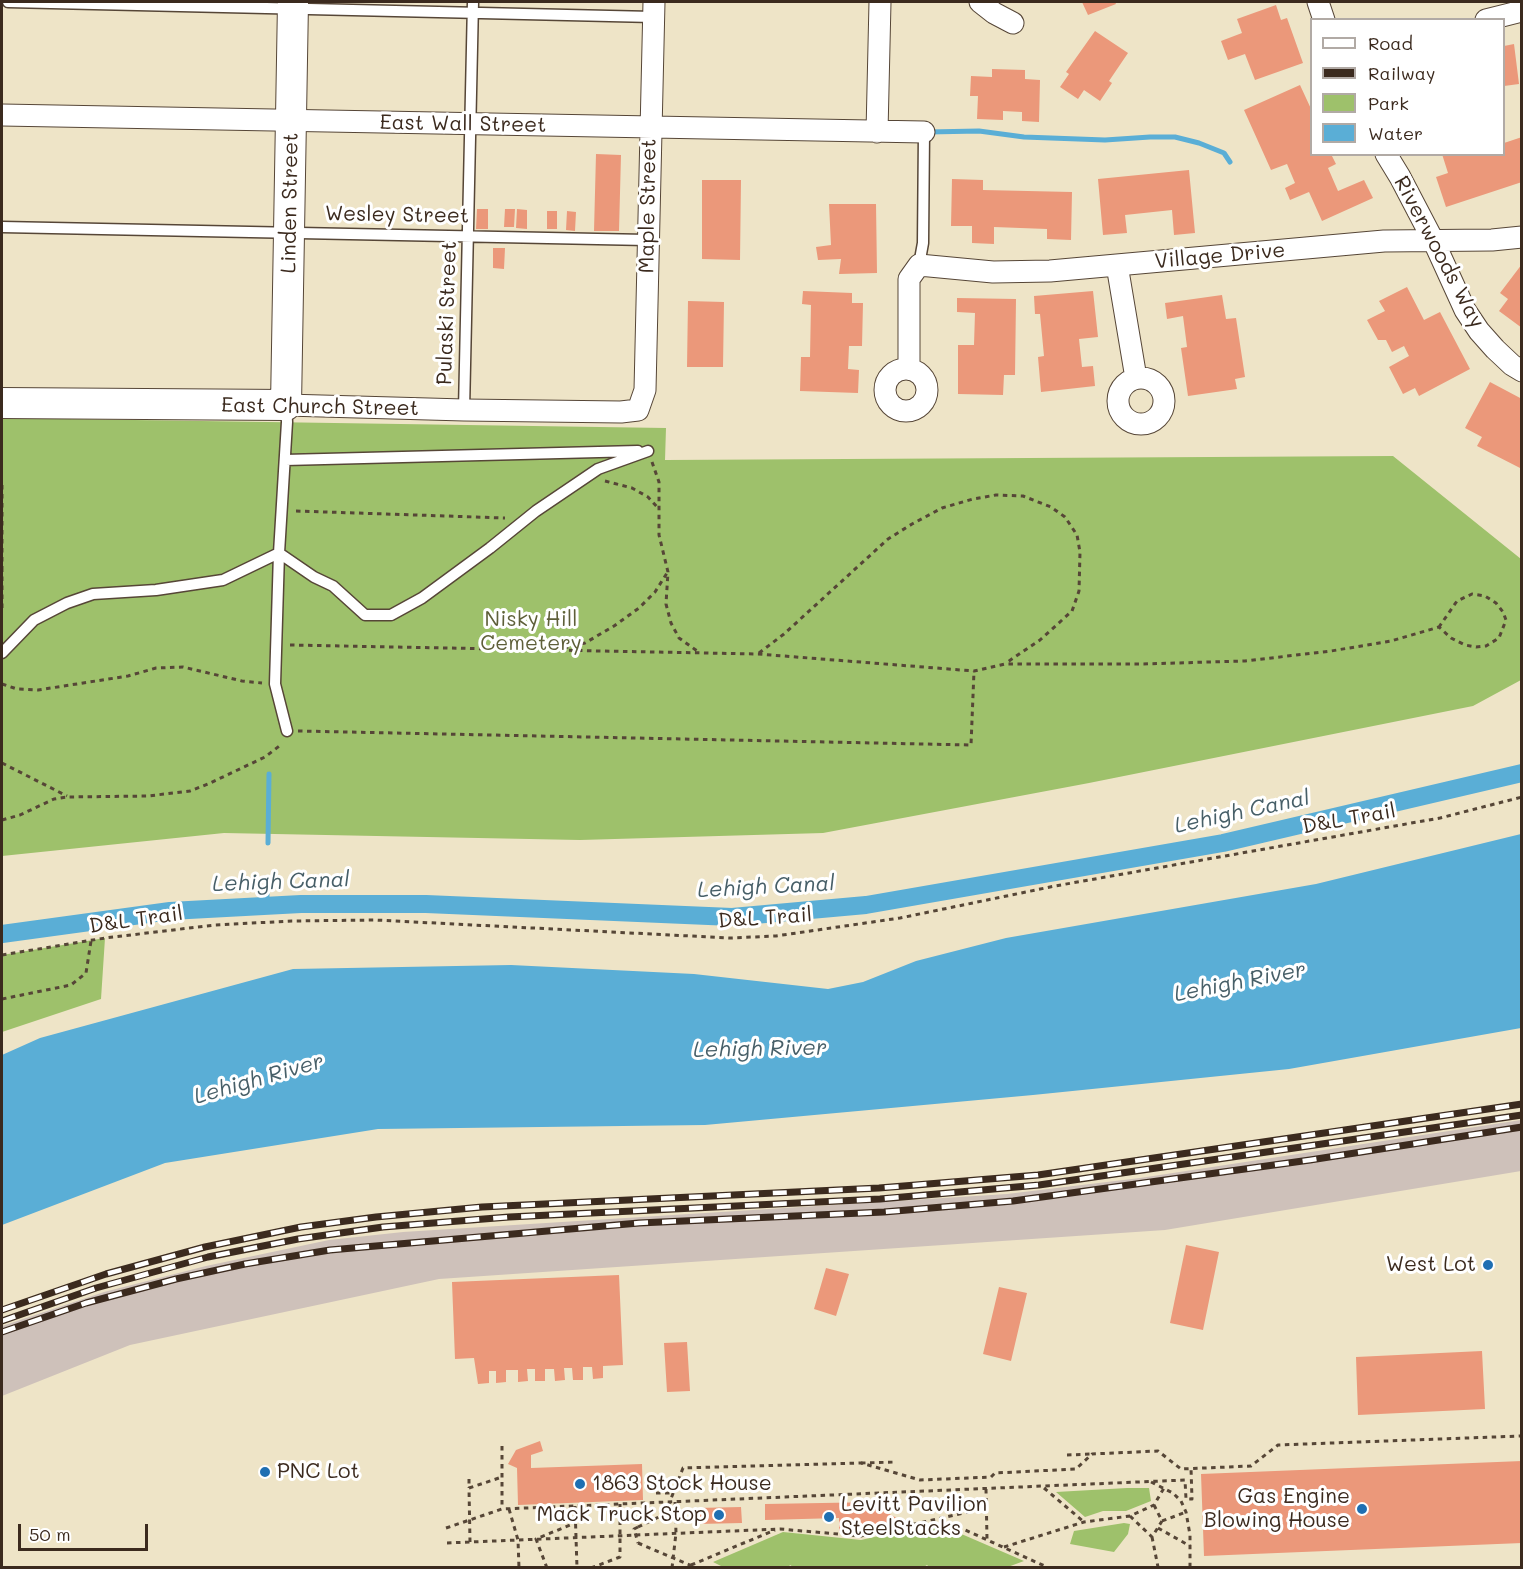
<!DOCTYPE html>
<style>
body{margin:0}
#map{position:relative;width:1523px;height:1569px;overflow:hidden;background:#eee4c7;font-family:Mali,sans-serif}
canvas{display:block}
.frame{position:absolute;inset:0;border:3px solid #3b2a1e;pointer-events:none}
.legend{position:absolute;left:1310px;top:18px;width:195px;height:138px;box-sizing:border-box;background:#fff;border:2px solid #b1aaa5;margin:0;padding:8px 10px;list-style:none;font-size:18px;color:#3b2a1e}
.legend li{display:flex;align-items:center;gap:12px;height:30px}
.legend b{width:30px;border:2px solid #b1aaa5}
.scale{position:absolute;left:18px;top:1524px;width:130px;height:27px;box-sizing:border-box;border:3px solid #3b2a1e;border-top:0;padding-left:8px;font-size:18px;line-height:21px;white-space:nowrap;color:#3b2a1e;-webkit-text-stroke:4px #fff;paint-order:stroke}
</style>
<div id="map">
<canvas width="1523" height="1569"></canvas>
<div class="frame"></div>
<ul class="legend">
<li><b style="height:8px;background:#fff"></b>Road</li>
<li><b style="height:8px;background:#3b2a1e"></b>Railway</li>
<li><b style="height:16px;background:#9ec16b"></b>Park</li>
<li><b style="height:16px;background:#5aaed6"></b>Water</li>
</ul>
<div class="scale">50 m</div>
</div>
<script>
const c = document.querySelector('canvas').getContext('2d');
c.lineJoin = 'round';
function fill(path, color) { c.fillStyle = color; c.fill(path, 'evenodd'); }
const shape = rows => new Path2D(rows.map(r => 'M' + r).join(''));
function trace(path, color, width, dash) { c.strokeStyle = color; c.lineWidth = width; c.lineCap = dash ? 'butt' : 'round'; c.setLineDash(dash || []); c.stroke(path); }
function label(font, color, halo, rows, align = 'center') {
  c.font = font + ' Mali,sans-serif'; c.lineWidth = 6; c.setLineDash([]); c.textBaseline = 'middle'; c.strokeStyle = halo; c.fillStyle = color; for (const [text, x, y, turn = 0] of rows) {
    c.save(); c.translate(x, y); c.rotate((+turn || 0) * Math.PI / 180); c.textAlign = isNaN(turn) ? turn : align; if (halo) c.strokeText(text, 0, 0); c.fillText(text, 0, 0); c.restore();
  }
}
fill(shape([
 [1521,1120,1521,1171,1165,1230,439,1279,130,1345,2,1396,2,1326,104,1292,206,1266,329,1240,403,1232,1007,1194,1140,1178]
]), '#cec1ba');
fill(shape([
 [2,418,666,428,665,460,1393,456,1521,559,1521,680,1473,706,1089,783,823,833,580,840,224,833,2,856],
 [105,938,101,999,2,1032,2,955],
 [1127,1488,1149,1488,1151,1501,1126,1511,1103,1511,1085,1517,1056,1492],
 [936,1523,1024,1561,1005,1568,930,1568,927,1565,922,1568,795,1568,790,1565,788,1568,725,1568,713,1562,783,1532,861,1540],
 [1124,1523,1130,1524,1128,1534,1114,1552,1070,1544,1074,1531]
]), '#9ec16b');
fill(shape([
 [1521,834,1521,1028,1289,1069,1033,1095,705,1125,378,1129,165,1163,2,1225,2,1055,40,1038,293,969,511,965,694,974,828,989,863,982,916,961,1006,938,1316,884]
]), '#5aaed6');
trace(shape([
 [928,132,979,131,1024,137,1105,140,1150,137,1175,137,1199,143,1224,153,1230,162],
 [268,843,269,774],
 [267,878,267,905]
]), '#5aaed6', 5);
trace(shape([
 [2,934,170,911,301,904,426,904,732,917,866,905,1223,843,1522,773]
]), '#5aaed6', 18);
fill(shape([
 [1082,2,1115,2,1116,4,1088,15],
 [1276,5,1281,20,1287,18,1303,63,1255,80,1245,54,1228,60,1221,41,1242,33,1237,19],
 [1095,31,1128,53,1109,81,1112,83,1100,101,1084,90,1078,99,1060,87,1069,74,1066,72],
 [1514,44,1519,84,1504,86,1504,46],
 [992,69,1025,70,1025,79,1040,80,1039,122,1022,121,1022,112,1003,111,1003,120,977,119,978,96,970,96,971,76,992,77],
 [1300,85,1312,111,1312,154,1331,154,1336,164,1328,168,1338,191,1364,180,1373,198,1322,221,1309,192,1290,200,1285,188,1295,183,1287,164,1271,170,1244,110],
 [1522,137,1522,182,1446,207,1436,177,1448,173,1442,154,1504,154,1504,143],
 [596,154,621,155,619,231,594,231],
 [1189,170,1195,233,1174,235,1172,210,1125,215,1127,233,1103,235,1098,179],
 [952,179,983,180,983,190,1072,192,1071,240,1047,239,1047,229,994,227,994,244,972,243,972,226,951,226],
 [702,180,741,180,740,260,702,259],
 [829,204,876,204,877,273,839,274,841,259,818,260,816,247,831,245],
 [477,209,488,209,488,229,476,229],
 [505,209,515,209,514,227,504,227],
 [517,209,527,210,527,229,516,228],
 [547,211,557,211,557,229,547,229],
 [567,211,576,212,575,231,566,230],
 [493,248,505,248,504,269,493,268],
 [1522,264,1522,328,1499,311,1508,299,1500,293],
 [1407,287,1424,320,1440,312,1470,369,1419,396,1415,388,1403,394,1389,367,1409,356,1404,346,1392,352,1386,340,1378,340,1367,320,1385,311,1379,301],
 [803,291,852,293,852,303,863,303,862,346,849,346,848,369,859,370,858,393,800,391,801,357,810,357,811,305,802,304],
 [1093,291,1098,337,1079,339,1082,367,1093,366,1095,386,1041,392,1038,357,1044,356,1040,314,1035,314,1034,296],
 [1222,295,1226,319,1236,318,1245,377,1235,379,1237,389,1188,396,1181,348,1187,347,1183,316,1167,319,1165,303],
 [957,298,1016,299,1015,375,1004,375,1003,395,958,394,958,345,974,345,975,313,957,312],
 [688,301,724,302,723,367,687,367],
 [1490,382,1522,399,1522,469,1477,446,1482,437,1465,428],
 [1186,1245,1219,1252,1203,1330,1170,1323],
 [826,1268,849,1274,836,1316,814,1309],
 [619,1275,623,1365,603,1366,603,1378,593,1379,592,1367,583,1367,583,1380,573,1380,572,1368,564,1368,565,1380,555,1381,554,1369,545,1369,545,1381,535,1381,535,1369,527,1369,528,1381,518,1382,518,1370,506,1370,506,1382,496,1383,496,1371,489,1371,489,1383,478,1384,474,1358,455,1359,452,1282],
 [999,1287,1027,1293,1011,1361,983,1354],
 [687,1342,690,1391,667,1392,664,1343],
 [1482,1351,1485,1409,1358,1415,1356,1357],
 [540,1441,543,1451,531,1455,531,1468,642,1464,643,1500,518,1505,517,1468,508,1464,516,1450],
 [1522,1461,1522,1543,1204,1556,1201,1474],
 [879,1502,880,1506,891,1515,909,1524,856,1533,839,1531,839,1518,765,1520,765,1504],
 [741,1507,742,1523,698,1524,697,1508]
]), '#eb987a');
const lane = shape([
 [8,2,653,17],
 [2,227,647,240],
 [919,265,923,243,924,132],
 [286,405,287,422,279,553,275,684,287,731],
 [464,410,473,2],
 [285,460,638,451],
 [2,653,34,620,67,603,93,594,156,590,223,580,279,553,314,577,333,586,365,615,391,615,422,598,490,548,536,511,598,469,648,451]
]);
const street = shape([
 [980,2,994,13,1013,23],
 [1318,2,1324,20],
 [1486,20,1522,11],
 [2,115,924,132],
 [877,132,880,2],
 [1386,154,1400,177,1434,242,1465,310,1479,331,1495,349,1512,365,1522,371],
 [1117,265,1136,378],
 [909,369,909,279,919,265,993,272,1050,271,1384,241,1492,240,1522,237],
 '885 390a21 21 0 1 1 42 0a21 21 0 1 1-42 0Z',
 '1118 401a23 23 0 1 1 46 0a23 23 0 1 1-46 0Z',
 [286,405,464,410,621,412,638,410,645,390,654,2]
]);
const secondary = shape([
 [2,403,286,405,293,2]
]);
trace(lane, '#564637', 13);
trace(street, '#564637', 23);
trace(secondary, '#564637', 32);
trace(shape([
 [652,462,659,482,659,535,668,572,666,604,671,623,679,638,700,653],
 [605,481,632,488,648,497,659,509],
 [2,485,2,568],
 [296,511,505,518],
 [2,608,2,568],
 [290,645,758,654,974,671,1005,664,1141,664,1245,661,1331,651,1391,641,1439,627,1451,638,1465,645,1476,647,1486,646,1499,638,1506,620,1503,612,1496,603,1485,596,1472,594,1457,601,1439,627],
 [555,650,585,643,614,626,639,608,655,592,667,573],
 [759,653,784,634,888,539,912,524,942,508,973,499,996,495,1023,496,1051,507,1065,517,1077,535,1080,552,1079,591,1072,611,1040,640,1006,663],
 [2,684,17,689,38,690,128,676,156,668,183,667,242,681,262,683],
 [298,731,971,745,974,671],
 [2,763,67,796],
 [2,820,20,815,54,799,67,797,148,796,190,791,208,784,265,757,282,744],
 [2,955,105,938,215,925,292,921,375,920,730,938,776,936,900,918,1055,886,1440,818,1522,797],
 [2,999,71,985,86,973,91,941],
 [502,1446,502,1509],
 [1067,1455,1092,1454],
 [861,1463,897,1462],
 [469,1479,469,1488],
 [1151,1482,1173,1493,1181,1501,1186,1512,1190,1535,1190,1568],
 [1044,1488,1084,1522],
 [986,1489,987,1539],
 [656,1493,674,1493],
 [1154,1505,1162,1521,1186,1512],
 [575,1506,577,1568],
 [509,1509,518,1540,519,1568],
 [1130,1516,1152,1537,1162,1521],
 [941,1519,1049,1568],
 [638,1527,665,1514],
 [446,1528,502,1509,1185,1480,1186,1499,1192,1499,1191,1468],
 [1158,1528,1190,1546],
 [1152,1537,1158,1567],
 [470,1542,469,1488,502,1477],
 [447,1543,780,1529,861,1536,986,1508],
 [638,1543,697,1568],
 [1004,1547,1084,1522,1130,1516,1154,1505,1164,1488],
 [691,1565,775,1530],
 [547,1568,536,1539,575,1523],
 [591,1568,620,1557,620,1504],
 [672,1568,676,1533,675,1502]
]), '#564637', 3, [4.5, 4.5]);
trace(lane, '#fff', 10);
trace(street, '#fff', 21);
trace(secondary, '#fff', 30);
const rail = shape([
 [2,1310,106,1274,205,1247,301,1227,376,1217,482,1207,879,1188,1038,1175,1522,1104],
 [2,1321,96,1288,208,1257,298,1239,383,1227,509,1217,880,1199,1039,1185,1522,1115],
 [2,1332,86,1303,176,1279,245,1264,330,1250,639,1223,884,1212,1013,1201,1310,1160,1522,1127]
]);
trace(rail, '#3b2a1e', 7);
trace(rail, '#fff', 4.5, [14]);
trace(shape([
 [665,1514,683,1468,861,1463,920,1480,991,1477,995,1473,1076,1469,1092,1454,1158,1451,1181,1469,1251,1466,1278,1445,1522,1436],
 [638,1527,634,1529,638,1543]
]), '#564637', 3, [4.5, 4.5]);
for (const [x, y, r, color] of [
 [1488,1265,6,"#1f6fb2"],
 [265,1472,6,"#1f6fb2"],
 [580,1484,6,"#1f6fb2"],
 [1362,1509,6,"#1f6fb2"],
 [719,1515,6,"#1f6fb2"],
 [829,1517,6,"#1f6fb2"]
]) { const dot = new Path2D(); dot.arc(x, y, r, 0, 2 * Math.PI); c.fillStyle = color; c.fill(dot); trace(dot, '#fff', 2); }
label('21px', '#3b2a1e', '#fff', [
 ["East Wall Street",463,124,1],
 ["Linden Street",290,203,-89],
 ["Maple Street",648,206,-89],
 ["Wesley Street",397,215,1],
 ["Riverwoods Way",1439,252,62],
 ["Village Drive",1220,256,-5],
 ["Pulaski Street",447,313,-88],
 ["East Church Street",320,407,1],
 ["D&L Trail",1349,819,-10],
 ["D&L Trail",765,918,-4],
 ["D&L Trail",136,920,-8]
]);
label('21px', '#5e5f39', '#fff', [
 ["Nisky Hill",531,620],
 ["Cemetery",531,644]
]);
label('21px', '#3b2a1e', '#fff', [
 ["West Lot",1476,1265],
 ["PNC Lot",277,1472,"left"],
 ["1863 Stock House",592,1484,"left"],
 ["Gas Engine",1350,1497],
 ["Blowing House",1350,1521],
 ["Levitt Pavilion",841,1505,"left"],
 ["SteelStacks",841,1529,"left"],
 ["Mack Truck Stop",707,1515]
], 'right');
label('italic 22px', '#475f68', '#fff', [
 ["Lehigh Canal",1242,812,-12],
 ["Lehigh Canal",281,882,-2],
 ["Lehigh Canal",766,887,-3],
 ["Lehigh River",1240,982,-11],
 ["Lehigh River",760,1049,-1],
 ["Lehigh River",259,1079,-16]
]);
</script>
